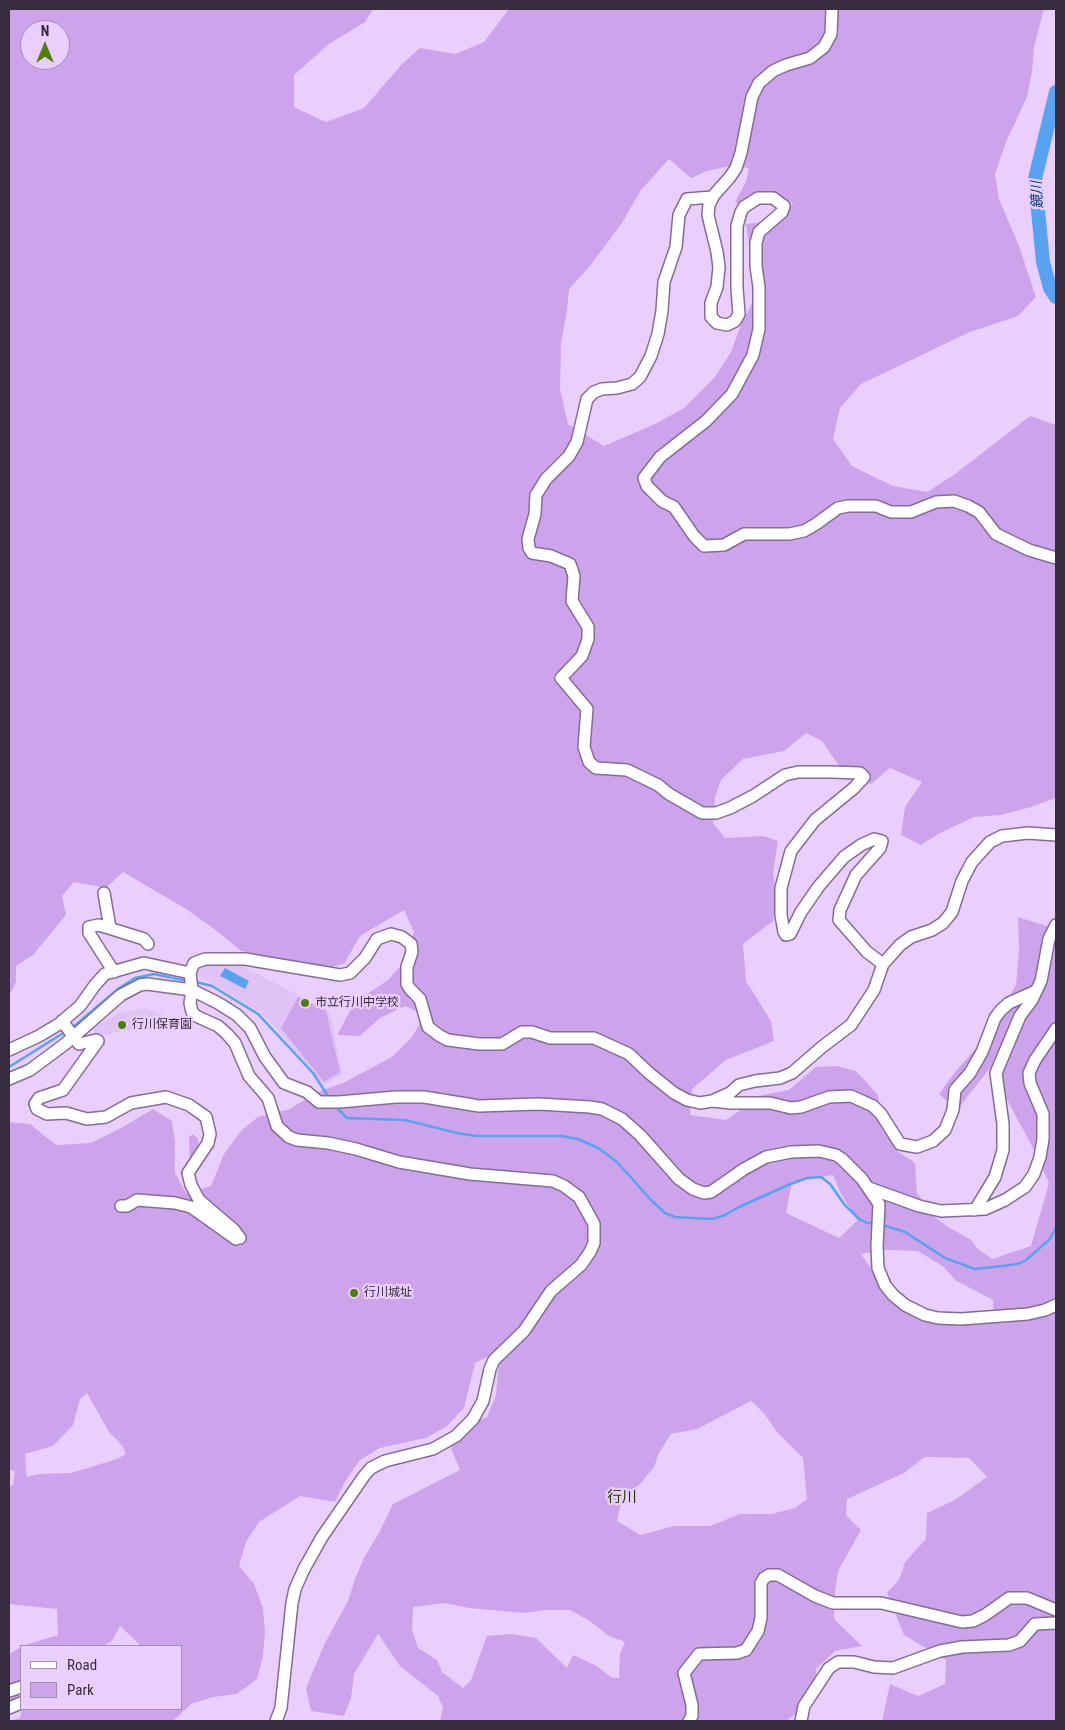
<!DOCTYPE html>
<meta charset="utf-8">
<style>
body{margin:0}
#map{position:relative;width:1065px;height:1730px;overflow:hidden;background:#eacffe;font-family:"Roboto Condensed",sans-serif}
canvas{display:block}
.frame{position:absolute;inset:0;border:10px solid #372c3e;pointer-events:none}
.legend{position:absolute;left:20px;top:1645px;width:162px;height:65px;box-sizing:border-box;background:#eacffe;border:1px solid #a28eb1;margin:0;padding:6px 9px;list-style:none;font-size:15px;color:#372c3e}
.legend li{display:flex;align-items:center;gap:10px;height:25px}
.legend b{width:25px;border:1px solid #a28eb1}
.north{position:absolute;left:20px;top:20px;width:50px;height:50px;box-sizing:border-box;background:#eacffe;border:1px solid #a28eb1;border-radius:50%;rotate:0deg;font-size:14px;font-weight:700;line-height:20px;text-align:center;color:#372c3e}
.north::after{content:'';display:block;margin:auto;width:18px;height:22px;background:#507e04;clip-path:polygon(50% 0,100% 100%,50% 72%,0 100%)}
</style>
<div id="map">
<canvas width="1065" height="1730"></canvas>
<div class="frame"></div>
<ul class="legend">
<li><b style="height:6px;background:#fff"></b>Road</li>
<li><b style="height:14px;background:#cda4eb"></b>Park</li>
</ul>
<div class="north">N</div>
</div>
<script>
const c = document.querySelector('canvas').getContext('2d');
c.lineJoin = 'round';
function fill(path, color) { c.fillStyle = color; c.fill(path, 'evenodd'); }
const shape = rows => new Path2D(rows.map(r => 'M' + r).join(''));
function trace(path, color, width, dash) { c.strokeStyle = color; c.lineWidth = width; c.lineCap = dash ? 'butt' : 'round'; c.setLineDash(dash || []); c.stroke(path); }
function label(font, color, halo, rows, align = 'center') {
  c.font = font + ' "Roboto Condensed","Noto Sans JP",sans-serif'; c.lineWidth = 4.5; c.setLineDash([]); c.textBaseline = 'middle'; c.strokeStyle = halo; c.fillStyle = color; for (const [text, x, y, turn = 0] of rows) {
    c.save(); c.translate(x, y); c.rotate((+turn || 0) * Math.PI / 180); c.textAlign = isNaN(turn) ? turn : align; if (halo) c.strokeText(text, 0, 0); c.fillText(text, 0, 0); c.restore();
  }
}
fill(shape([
 [210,960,241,965,330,1012,342,1074,324,1085,278,1030,258,1011,194,973,195,965],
 [147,1008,171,1019,177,1020,186,1016,189,1018,181,1024,162,1023,112,1033,100,1038,91,1029,122,1012]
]), '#e0c2f7');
fill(shape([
 [9,9,373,9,365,22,329,44,294,75,294,107,326,122,364,108,403,63,420,48,455,54,484,42,509,9,1044,9,1034,47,1032,72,1027,97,1006,142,995,174,999,199,1019,246,1036,297,1018,316,970,332,861,384,840,408,833,439,852,466,893,486,927,492,955,474,1030,416,1056,425,1056,798,1031,807,1001,815,974,817,940,833,921,845,901,835,905,807,922,782,890,768,871,784,846,776,822,741,806,733,784,751,743,759,721,780,715,797,713,823,725,838,763,836,778,841,773,873,777,899,773,921,743,944,746,981,771,1021,774,1041,726,1060,692,1089,690,1115,726,1120,762,1095,789,1090,816,1067,836,1066,856,1071,878,1095,880,1126,897,1151,915,1163,917,1193,933,1216,948,1227,970,1239,978,1249,992,1259,1031,1246,1049,1183,1034,1150,990,1068,957,1110,939,1094,955,1072,990,1032,1016,985,1019,950,1018,917,1056,929,1056,1721,882,1721,890,1684,918,1696,945,1684,946,1660,904,1635,887,1593,899,1580,905,1562,926,1539,927,1513,955,1500,987,1477,969,1458,925,1457,904,1473,847,1499,846,1515,861,1530,838,1571,835,1592,834,1619,862,1646,835,1651,816,1669,816,1699,786,1721,440,1721,443,1708,438,1696,400,1666,378,1634,354,1674,351,1698,344,1716,311,1711,306,1688,325,1643,348,1601,355,1579,365,1556,379,1533,393,1504,460,1470,451,1448,464,1427,487,1417,496,1395,498,1372,503,1349,475,1363,464,1408,447,1426,426,1438,380,1448,360,1460,346,1480,335,1502,300,1496,259,1522,246,1542,239,1566,254,1584,263,1608,265,1632,263,1656,257,1679,237,1694,213,1697,191,1704,173,1721,9,1721,20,1718,22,1709,181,1709,181,1646,141,1646,120,1626,112,1641,103,1646,22,1646,58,1635,57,1609,9,1604,9,1488,13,1484,15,1471,9,1470,9,1122,30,1124,56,1145,91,1143,121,1128,153,1109,172,1121,175,1142,175,1173,186,1193,211,1186,224,1154,242,1130,258,1117,290,1109,315,1093,343,1083,392,1057,412,1037,425,1015,405,1006,380,1018,360,1036,337,1035,355,1002,388,980,405,961,414,932,404,910,360,936,344,964,313,971,284,960,241,951,217,931,186,909,123,872,106,888,74,882,62,896,66,915,34,954,16,966,16,982,9,996],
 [30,30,60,30,60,60,30,60],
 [669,159,691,178,707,171,730,166,749,168,746,182,735,202,748,208,775,196,793,203,784,219,746,224,749,246,759,270,755,297,741,325,731,352,715,377,684,408,655,424,604,446,568,424,560,389,561,343,567,311,569,289,590,266,622,223,641,190],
 [833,1175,841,1194,858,1220,839,1238,786,1213,792,1182],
 [887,1250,918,1251,944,1267,955,1280,993,1300,994,1321,965,1320,912,1306,881,1283,861,1254],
 [87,1393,109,1432,122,1445,126,1454,117,1459,71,1473,38,1474,27,1477,25,1454,53,1446,73,1425,80,1399],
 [751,1401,763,1412,777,1432,803,1458,807,1499,795,1508,771,1514,740,1514,710,1526,674,1526,640,1535,617,1521,622,1498,640,1484,654,1467,659,1453,671,1434,697,1429],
 [445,1603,469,1608,523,1613,546,1610,570,1610,591,1622,609,1636,625,1642,620,1654,619,1678,612,1678,597,1666,573,1655,567,1668,536,1638,512,1634,487,1636,471,1680,463,1688,442,1672,437,1660,418,1648,412,1630,413,1607],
 [298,997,326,1011,340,1072,324,1082,281,1028],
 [193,1134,198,1139,199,1152,190,1165,189,1137],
 [21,1647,21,1704,12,1700,9,1700,9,1654]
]), '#cda4eb');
fill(shape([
 [225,968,249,981,245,989,220,976]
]), '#57a3f0');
trace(shape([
 [196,982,212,986,258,1014,313,1073,330,1099],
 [72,1028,118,989,135,978,154,974,188,981],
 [9,1067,65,1032],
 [334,1105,347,1118,405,1120,457,1133,476,1136,561,1136,578,1139,598,1148,617,1162,651,1200,665,1213,675,1217,712,1219,725,1215,739,1207,788,1185,807,1178,821,1177,830,1184,844,1204,859,1219,867,1223,875,1223],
 [880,1224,905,1232,945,1258,975,1269,1002,1266,1018,1264,1026,1260,1050,1239,1056,1227]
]), '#57a3f0', 2.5);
trace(shape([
 [1056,92,1035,179,1043,262,1050,288,1056,297]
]), '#57a3f0', 14);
const minor = shape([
 [832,9,831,34,824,47,810,58,786,65,773,71,759,83,752,97,741,153,736,168,730,177,714,195,709,205,708,215,717,252,719,267,717,287,711,303,711,317,717,323,727,325,735,321,739,314,737,288,737,226,741,212,744,207,758,198,773,198,784,206,782,212,759,232,756,243,756,266,759,287,759,329,753,355,732,394,706,421,660,457,644,478,647,486,662,501,674,507,694,536,704,546,724,545,744,534,789,534,804,531,816,524,838,508,848,506,876,506,891,512,911,512,936,502,954,501,968,506,979,512,996,534,1029,550,1056,558],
 [712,197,687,199,679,215,676,247,664,282,662,311,658,334,651,356,640,377,632,384,617,388,602,389,594,392,587,399,577,442,569,456,546,479,536,495,535,514,528,539,529,548,532,553,551,556,570,564,574,576,572,601,588,627,588,639,582,656,561,678,587,709,584,747,589,762,596,768,627,770,658,785,669,794,702,813,716,813,730,808,753,796,785,775,798,772,831,772,860,773,864,777,854,788,815,820,791,851,781,888,781,915,784,932,786,935,790,934,801,912,819,886,844,857,861,845,874,839,882,841,880,848,856,875,840,910,839,920,867,952,883,964],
 [104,893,110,928],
 [114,972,89,933,89,927,99,925,144,939,148,944],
 [62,1021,79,1044,96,1040,98,1041,63,1090,39,1098,35,1104,37,1109,47,1114,66,1113,87,1119,106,1117,131,1103,166,1097,189,1105,206,1117,210,1134,208,1143,188,1173,191,1185,199,1200,234,1230,240,1238,236,1239,191,1207,175,1203,137,1200,127,1206,121,1206],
 [9,1050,39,1036,59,1024,80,1006,95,985,105,974,144,963,190,973],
 [9,1079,30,1070,65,1044,121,995,140,985,147,984,192,990,218,1003,237,1015,250,1028,265,1057,284,1083,307,1092,319,1102,339,1102,396,1097,424,1097,479,1106,538,1104,590,1107,602,1109,622,1119,640,1135,679,1179,693,1189,704,1193,711,1192,744,1169,766,1157,791,1152,819,1151,836,1155,842,1159,862,1179,879,1204,877,1246,878,1268,885,1285,893,1295,905,1305,925,1315,938,1318,961,1319,1028,1314,1045,1310,1056,1305],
 [712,1101,731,1103,770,1103,791,1108,801,1107,829,1097,851,1096,873,1106,881,1114,900,1144,917,1147,933,1141,945,1130,953,1110,955,1090,970,1073,982,1052,995,1018,1001,1010,1009,1003,1036,991],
 [869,1188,919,1206,941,1211,985,1209,1005,1200,1025,1187,1034,1174,1040,1157,1043,1139,1043,1114,1030,1083,1029,1073,1035,1060,1056,1029],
 [975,1210,995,1177,1003,1150,1003,1124,996,1073,1020,1016,1032,1000,1041,981,1049,939,1056,925],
 [9,1691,21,1687],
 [9,1708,21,1703],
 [276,1721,281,1708,292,1603,295,1589,304,1569,322,1537,364,1476,371,1468,385,1461,433,1449,456,1436,473,1419,483,1401,490,1369,494,1360,524,1331,551,1291,581,1265,590,1252,594,1243,594,1224,579,1197,564,1186,553,1181,470,1174,399,1162,356,1149,328,1143,297,1140,289,1137,277,1126,268,1098,249,1076,235,1043,227,1034,218,1026,196,1016,192,1012,190,1003,192,990,190,973,194,963,205,959,245,959,340,975,350,973,365,958,377,939,391,934,402,937,411,944,412,952,407,967,407,984,410,989,420,999,428,1027,440,1036,448,1040,479,1044,502,1044,522,1032,532,1032,550,1038,594,1038,629,1054,649,1073,674,1093,687,1100,700,1103,712,1101,730,1093,739,1085,755,1081,780,1078,792,1073,822,1047,851,1025,874,990,883,964,900,945,911,937,932,930,943,923,952,912,962,881,972,862,990,842,1002,836,1028,833,1056,835],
 [689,1721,692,1716,692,1705,684,1673,699,1654,737,1653,746,1650,758,1631,761,1618,761,1583,764,1578,769,1575,778,1575,815,1596,833,1603,881,1603,962,1622,973,1621,985,1615,1009,1598,1027,1598,1056,1610],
 [801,1721,804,1706,829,1668,838,1662,854,1662,874,1667,893,1668,940,1651,962,1647,1009,1645,1020,1641,1035,1624,1056,1623]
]);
trace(minor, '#846c96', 14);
trace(minor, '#fff', 11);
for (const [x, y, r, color] of [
 [305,1003,5,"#507e04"],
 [122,1025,5,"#507e04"],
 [354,1293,5,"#507e04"]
]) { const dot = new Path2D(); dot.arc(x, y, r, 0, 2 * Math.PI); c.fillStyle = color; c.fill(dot); trace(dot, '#eacffe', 2); }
label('12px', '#372c3e', '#eacffe', [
 ["市立行川中学校",315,1003],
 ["行川保育園",132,1025],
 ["行川城址",364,1293]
], 'left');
label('italic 14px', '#003969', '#eacffe', [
 ["鏡川",1038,195,-93]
]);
label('15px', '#283e0b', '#eacffe', [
 ["行川",622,1498]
]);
</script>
